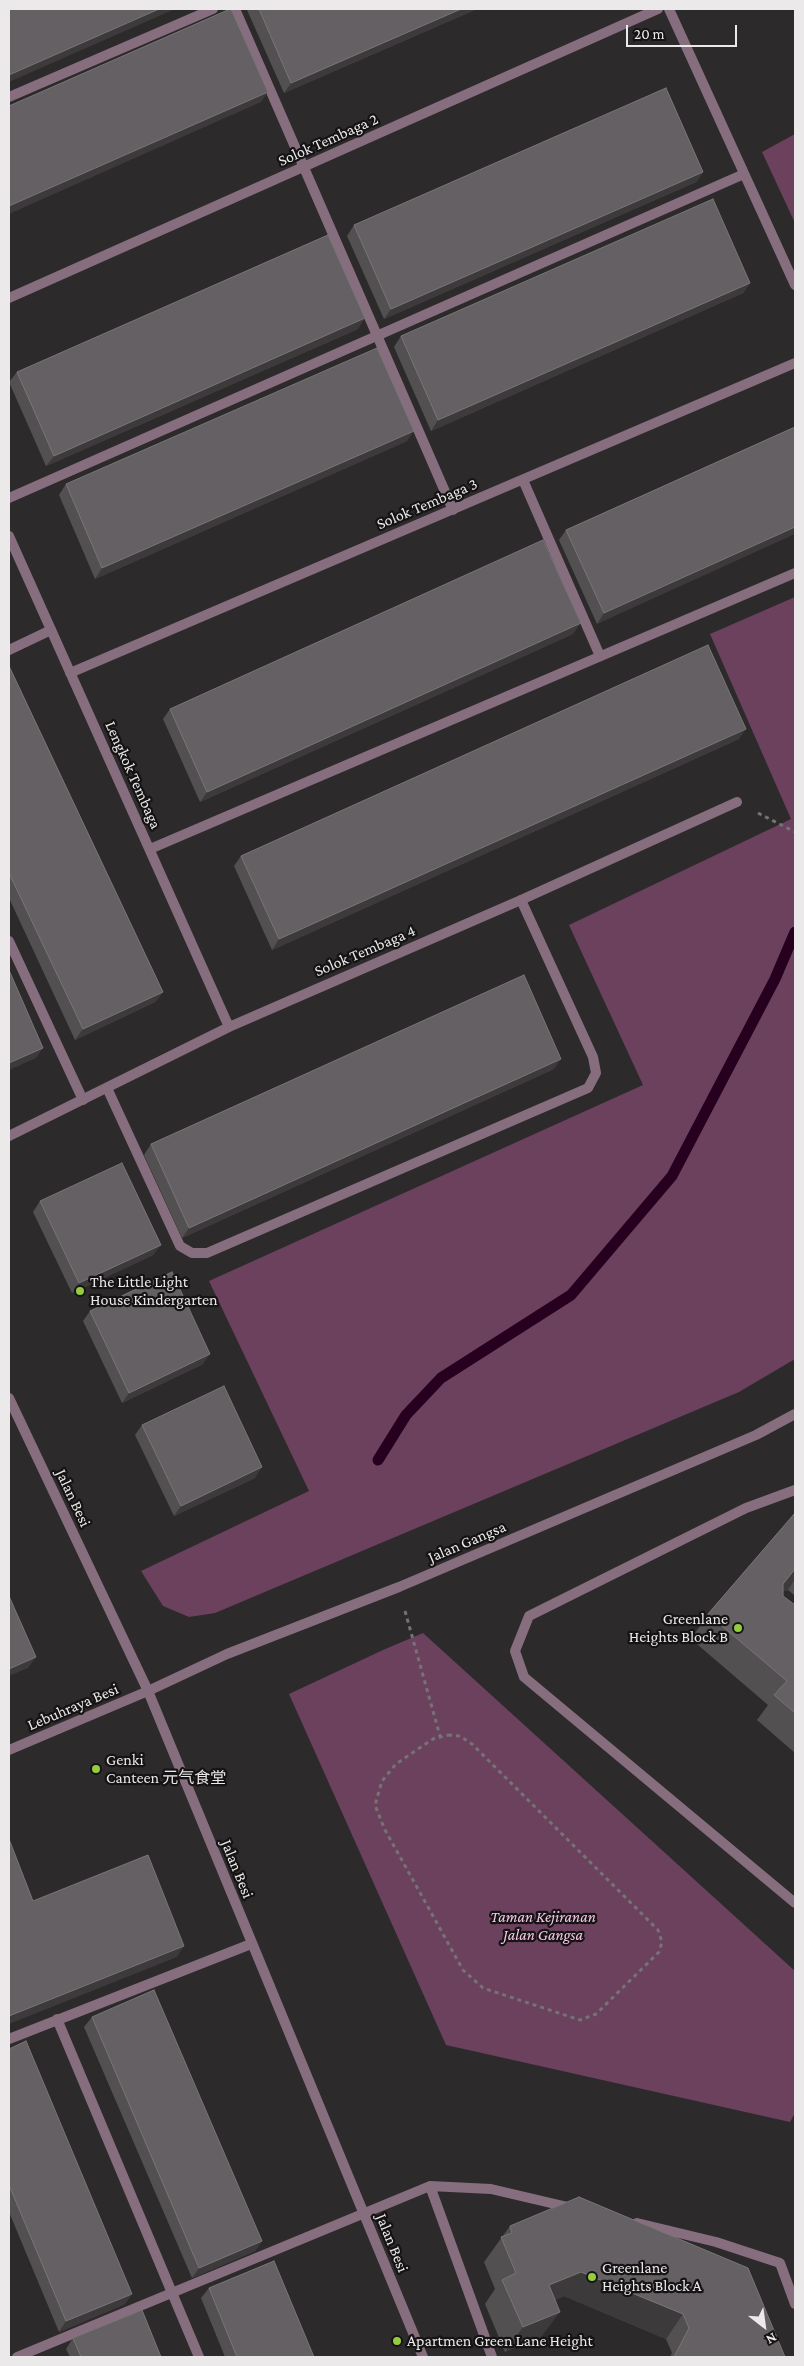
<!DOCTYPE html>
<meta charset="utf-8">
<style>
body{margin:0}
#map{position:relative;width:804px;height:2366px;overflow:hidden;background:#2d2a2c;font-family:"Crimson Pro",serif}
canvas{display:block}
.frame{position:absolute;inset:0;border:10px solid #ebe9ea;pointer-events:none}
.north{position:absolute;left:739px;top:2301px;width:50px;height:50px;-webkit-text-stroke:4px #151314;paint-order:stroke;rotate:150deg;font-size:14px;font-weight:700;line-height:20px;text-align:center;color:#ebe9ea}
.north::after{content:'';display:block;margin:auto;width:18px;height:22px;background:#ebe9ea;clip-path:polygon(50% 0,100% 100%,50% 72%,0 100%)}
.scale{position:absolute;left:626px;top:25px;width:111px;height:22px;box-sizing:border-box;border:2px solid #ebe9ea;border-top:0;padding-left:6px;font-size:15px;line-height:18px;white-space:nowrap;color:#ebe9ea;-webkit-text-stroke:4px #151314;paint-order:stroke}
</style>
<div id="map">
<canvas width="804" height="2366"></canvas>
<div class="frame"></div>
<div class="north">N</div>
<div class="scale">20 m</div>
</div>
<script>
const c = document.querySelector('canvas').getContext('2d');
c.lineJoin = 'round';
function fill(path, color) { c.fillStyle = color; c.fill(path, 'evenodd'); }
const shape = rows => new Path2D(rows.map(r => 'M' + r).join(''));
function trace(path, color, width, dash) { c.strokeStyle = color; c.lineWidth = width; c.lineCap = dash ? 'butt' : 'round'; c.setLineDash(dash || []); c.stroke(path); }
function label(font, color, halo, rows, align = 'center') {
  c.font = font + ' "Crimson Pro","Noto Sans SC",serif'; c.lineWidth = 4.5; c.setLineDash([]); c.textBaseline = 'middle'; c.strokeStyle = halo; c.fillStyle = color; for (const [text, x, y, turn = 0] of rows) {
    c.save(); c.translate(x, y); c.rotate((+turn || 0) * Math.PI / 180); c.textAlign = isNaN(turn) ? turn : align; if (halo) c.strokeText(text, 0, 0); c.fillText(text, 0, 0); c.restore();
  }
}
fill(shape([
 [795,134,795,223,762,152],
 [795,597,795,1359,739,1392,215,1613,189,1617,163,1606,141,1571,309,1491,209,1281,643,1085,569,925,791,819,710,634],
 [423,1633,795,1971,795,2113,790,2122,446,2045,289,1694,383,1650]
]), '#6b415e');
trace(shape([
 [378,1460,406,1415,441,1378,571,1295,672,1176,775,979,795,932]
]), '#28001f', 11);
trace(shape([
 [758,813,795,832],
 [405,1611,440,1736],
 [448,1735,460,1736,472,1744,658,1930,662,1942,659,1952,596,2014,580,2020,483,1988,463,1970,384,1828,375,1805,382,1781,396,1764,433,1739,448,1735]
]), '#757374', 3, [4, 4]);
trace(shape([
 [235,9,453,510],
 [669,9,795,285],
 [9,97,213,9],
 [523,480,600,656],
 [9,498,744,174],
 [9,650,51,630],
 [150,849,795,573],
 [9,941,83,1100],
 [107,1088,180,1246,192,1253,207,1253,588,1088,596,1073,593,1057,521,900],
 [795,1490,746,1508,529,1616,515,1651,524,1677,795,1903],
 [57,2019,199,2357],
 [9,2039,251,1944],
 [430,2186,492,2357],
 [637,2223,716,2242,780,2263,795,2304],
 [17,2357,430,2186,491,2189,572,2208]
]), '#866e7e', 10);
trace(shape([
 [9,298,658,9],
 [9,536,229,1027],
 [70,673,795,363],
 [9,1136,229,1027,521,900,737,802],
 [9,1750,148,1691,227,1654,399,1587,756,1435,795,1414]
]), '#866e7e', 10);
trace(shape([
 [9,1398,148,1691,423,2357]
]), '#866e7e', 10);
fill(shape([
 [248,9,477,9,284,93,247,10],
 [703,172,696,182,384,319,347,236,354,225],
 [750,283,743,293,431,431,394,347,401,336],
 [358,329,46,466,9,382,17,372],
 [795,427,597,624,559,540,566,530],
 [407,441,95,579,59,495,66,484],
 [573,634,200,802,163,719,170,709],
 [9,666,163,992,155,1002,75,1040,9,898],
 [739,739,272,950,234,866,241,856],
 [554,1069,182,1238,144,1155,151,1144],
 [40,1201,153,1255,72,1293,33,1212],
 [90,1311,203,1364,122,1403,83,1321],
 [142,1425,255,1478,174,1516,135,1435],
 [795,1513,795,1596,788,1590,783,1591,783,1596,795,1605,795,1753,757,1720,768,1705,691,1639,708,1614],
 [92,2017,262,2241,255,2251,192,2278,84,2027],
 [9,2049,125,2304,59,2332,9,2212],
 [510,2226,785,2357,670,2357,672,2353,666,2339,564,2296,555,2300,542,2336,505,2352,485,2304,495,2289,484,2262],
 [209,2288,314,2357,225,2357,201,2298],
 [73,2338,161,2357,70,2357,66,2349]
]), '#535052');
fill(shape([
 [159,9,175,9,9,82,9,75],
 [461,9,477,9,284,93,291,83],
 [268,92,261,102,9,214,9,206],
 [703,172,696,182,384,319,391,309],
 [750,283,743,293,431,431,438,420],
 [365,318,358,329,46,466,54,456],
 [414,431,407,441,95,579,102,568],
 [795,527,795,534,597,624,604,613],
 [581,623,573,634,200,802,207,792],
 [746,729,739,739,272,950,279,939],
 [163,992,155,1002,75,1040,83,1029],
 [43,1048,36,1058,9,1070,9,1063],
 [561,1059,554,1069,182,1238,189,1228],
 [161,1245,153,1255,72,1293,79,1283],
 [210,1354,203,1364,122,1403,129,1393],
 [262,1467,255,1478,174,1516,181,1506],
 [795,1569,795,1579,788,1590,779,1592,783,1584],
 [36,1657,28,1668,9,1676,9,1669],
 [184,1946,177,1957,9,2024,9,2016],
 [262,2241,255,2251,192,2278,199,2268],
 [581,2272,683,2314,666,2339,564,2296,532,2310,549,2285],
 [132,2294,125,2304,59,2332,66,2321],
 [560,2312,542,2336,505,2352,523,2327]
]), '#3d3a3c');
const building = shape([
 [9,9,159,9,9,75,9,9],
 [230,9,231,9,268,92,9,206,9,106,230,9],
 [259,9,461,9,291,83,259,9],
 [666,88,703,172,391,309,354,225,666,88],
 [713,199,750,283,438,420,401,336,713,199],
 [328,235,365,318,54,456,17,372,328,235],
 [377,348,414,431,102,568,66,484,377,348],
 [795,427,795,527,604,613,566,530,795,427],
 [543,540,581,623,207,792,170,709,543,540],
 [708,645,746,729,279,939,241,856,708,645],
 [9,666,163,992,83,1029,9,873,9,666],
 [9,970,43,1048,9,1063,9,970],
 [524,975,561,1059,189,1228,151,1144,524,975],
 [122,1163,161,1245,79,1283,40,1201,122,1163],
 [172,1272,210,1354,129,1393,90,1311,172,1272],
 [224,1386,262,1467,181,1506,142,1425,224,1386],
 [795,1513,795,1569,783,1584,783,1596,795,1605,795,1713,774,1695,787,1681,708,1614,795,1513],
 [9,1596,36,1657,9,1669,9,1596],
 [9,1839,33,1901,148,1855,184,1946,9,2016,9,1839],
 [154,1990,262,2241,199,2268,92,2017,154,1990],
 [26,2041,132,2294,66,2321,9,2185,9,2049,26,2041],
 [579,2197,748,2268,785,2357,674,2357,689,2328,683,2314,581,2272,549,2285,560,2312,523,2327,502,2280,516,2273,501,2237,512,2233,510,2226,579,2197],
 [274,2261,314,2357,237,2357,209,2288,274,2261],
 [142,2310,161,2357,81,2357,73,2338,142,2310]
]);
fill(building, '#646063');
trace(building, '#797678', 1);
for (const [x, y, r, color] of [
 [80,1291,5,"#93cd3d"],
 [738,1628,5,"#93cd3d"],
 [96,1769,5,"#93cd3d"],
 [592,2277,5,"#93cd3d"],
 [397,2341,5,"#93cd3d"]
]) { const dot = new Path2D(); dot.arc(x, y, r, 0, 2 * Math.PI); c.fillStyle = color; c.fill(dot); trace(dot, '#151314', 2); }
label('16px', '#ebe9ea', '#151314', [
 ["Solok Tembaga 2",328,140,-24],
 ["Solok Tembaga 3",427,504,-23],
 ["Lengkok Tembaga",133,775,66],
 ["Solok Tembaga 4",365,951,-23],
 ["Jalan Besi",73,1498,65],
 ["Jalan Gangsa",467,1542,-23],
 ["Lebuhraya Besi",73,1707,-23],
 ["Jalan Besi",237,1869,68],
 ["Jalan Besi",392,2243,68]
]);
label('16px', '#ebe9ea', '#151314', [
 ["The Little Light",90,1282],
 ["House Kindergarten",90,1300],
 ["Greenlane",728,1619,"right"],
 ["Heights Block B",728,1637,"right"],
 ["Genki",106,1760],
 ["Canteen 元气食堂",106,1778],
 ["Greenlane",602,2268],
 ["Heights Block A",602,2286],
 ["Apartmen Green Lane Height",407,2341]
], 'left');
label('italic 16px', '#f7c7e7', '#151314', [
 ["Taman Kejiranan",543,1917],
 ["Jalan Gangsa",543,1935]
]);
</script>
